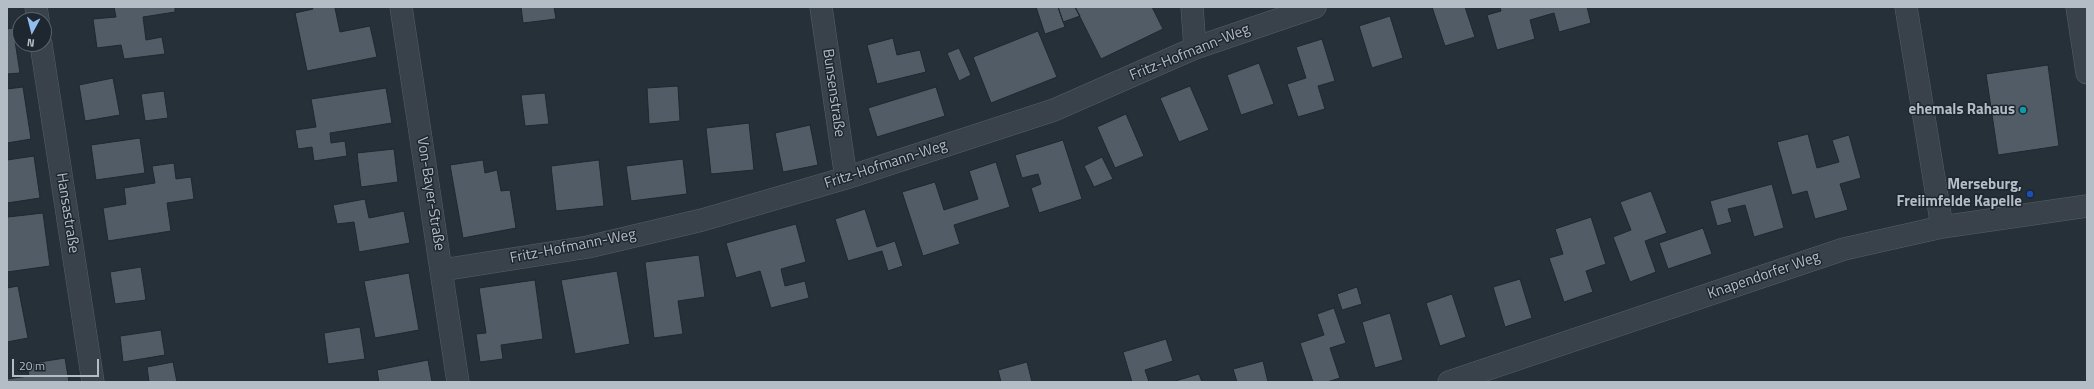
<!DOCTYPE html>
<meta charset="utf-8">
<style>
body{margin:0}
#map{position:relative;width:2094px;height:389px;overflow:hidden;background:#253039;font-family:"Titillium Web",sans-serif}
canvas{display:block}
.frame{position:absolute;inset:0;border:8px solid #b4bcc5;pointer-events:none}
.north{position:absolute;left:12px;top:12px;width:40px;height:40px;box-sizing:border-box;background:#1e262f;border:1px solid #5a626b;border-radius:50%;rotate:187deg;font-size:11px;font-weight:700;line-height:16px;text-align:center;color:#b4bcc5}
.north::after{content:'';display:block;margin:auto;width:14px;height:18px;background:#92beed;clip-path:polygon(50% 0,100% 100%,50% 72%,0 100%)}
.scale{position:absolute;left:12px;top:359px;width:87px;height:18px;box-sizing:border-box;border:2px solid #b4bcc5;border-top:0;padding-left:5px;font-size:12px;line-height:14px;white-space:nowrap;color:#b4bcc5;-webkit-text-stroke:3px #1e262f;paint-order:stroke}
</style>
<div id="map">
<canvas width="2094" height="389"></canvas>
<div class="frame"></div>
<div class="north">N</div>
<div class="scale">20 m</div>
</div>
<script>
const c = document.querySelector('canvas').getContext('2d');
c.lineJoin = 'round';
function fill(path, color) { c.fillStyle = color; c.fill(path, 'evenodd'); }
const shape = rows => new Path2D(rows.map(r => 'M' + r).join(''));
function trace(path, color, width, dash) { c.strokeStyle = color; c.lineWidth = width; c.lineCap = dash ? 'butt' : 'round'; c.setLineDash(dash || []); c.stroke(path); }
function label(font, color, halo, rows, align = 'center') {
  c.font = font + ' "Titillium Web",sans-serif'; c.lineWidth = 3; c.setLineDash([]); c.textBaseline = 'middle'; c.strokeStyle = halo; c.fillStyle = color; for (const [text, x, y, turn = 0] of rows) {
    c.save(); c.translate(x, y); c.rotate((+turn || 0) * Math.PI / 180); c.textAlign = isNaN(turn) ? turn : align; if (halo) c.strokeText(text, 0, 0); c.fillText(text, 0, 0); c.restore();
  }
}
const building = shape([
 [114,7,175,7,175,12,143,17,146,40,162,37,165,54,124,59,121,45,97,48,93,19,116,17,114,7],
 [312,7,340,7,335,8,340,32,370,26,377,57,307,71,295,13,313,9,312,7],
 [521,7,554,7,556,19,523,23,521,7],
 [1036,7,1058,7,1065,27,1045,34,1036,7],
 [1058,7,1075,7,1080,16,1063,22,1058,7],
 [1075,7,1152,7,1163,29,1101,59,1075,7],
 [1432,7,1465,7,1475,37,1445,46,1432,7],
 [1500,7,1587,7,1591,23,1559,32,1554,13,1530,20,1535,39,1497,50,1487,15,1501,11,1500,7],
 [1390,16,1403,58,1372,68,1359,26,1390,16],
 [13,28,20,73,7,74,7,29,13,28],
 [1038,31,1057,77,991,103,973,57,1038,31],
 [893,38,897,55,920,50,926,72,877,84,867,45,893,38],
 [1322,39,1335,81,1318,86,1325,109,1298,117,1287,84,1306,78,1296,47,1322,39],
 [959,48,971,75,959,81,947,53,959,48],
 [1259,63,1274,104,1241,115,1227,75,1259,63],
 [2048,65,2059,146,1998,155,1986,74,2048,65],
 [113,78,120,115,85,121,79,85,113,78],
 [678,86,680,121,649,124,647,88,678,86],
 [1190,86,1209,130,1179,142,1160,98,1190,86],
 [23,87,31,139,7,143,7,89,23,87],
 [936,87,945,116,877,137,868,108,936,87],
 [386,88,392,123,330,133,331,143,345,141,347,156,314,161,312,147,298,149,295,130,316,127,311,99,386,88],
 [164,91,168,118,145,121,141,94,164,91],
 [545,93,549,124,525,126,521,95,545,93],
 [1126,114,1144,156,1115,168,1097,127,1126,114],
 [749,123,754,170,711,174,706,128,749,123],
 [810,125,818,165,783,172,775,133,810,125],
 [1808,134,1817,168,1839,162,1832,140,1849,135,1861,178,1840,184,1848,210,1815,219,1807,191,1792,195,1777,142,1808,134],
 [140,138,145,173,96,180,91,145,140,138],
 [1063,140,1082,199,1039,213,1031,188,1041,184,1038,174,1022,178,1015,155,1063,140],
 [394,149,398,182,361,187,357,153,394,149],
 [34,156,40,198,7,203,7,160,34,156],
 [1102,157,1113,179,1094,187,1084,166,1102,157],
 [683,159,687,194,631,201,626,166,683,159],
 [483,160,485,173,497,170,501,191,510,190,516,228,463,238,450,165,483,160],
 [599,160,604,206,556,211,551,166,599,160],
 [996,162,1010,207,954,225,960,244,923,256,902,192,935,182,944,210,978,199,969,171,996,162],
 [174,163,176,179,191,177,194,199,167,203,171,231,108,241,103,208,126,204,124,188,155,183,152,166,174,163],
 [1772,184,1784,228,1754,237,1745,205,1728,209,1732,222,1717,226,1710,201,1772,184],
 [1651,191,1667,233,1645,241,1656,272,1630,282,1613,237,1631,230,1620,202,1651,191],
 [365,199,369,218,404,211,410,243,359,252,354,222,337,224,333,205,365,199],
 [7,208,8,217,43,213,50,266,7,272,7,208],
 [865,209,877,247,895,241,903,266,888,271,882,251,848,261,835,219,865,209],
 [1591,217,1606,264,1586,271,1593,292,1564,302,1549,258,1563,254,1555,229,1591,217],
 [796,224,806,262,781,269,785,286,805,281,809,298,771,308,760,271,736,278,726,243,796,224],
 [1703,228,1712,254,1668,269,1659,243,1703,228],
 [699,255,705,297,678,301,683,334,654,338,645,262,699,255],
 [141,267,146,300,115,304,110,272,141,267],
 [617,271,630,344,575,354,561,280,617,271],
 [409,273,419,330,375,338,364,281,409,273],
 [1520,279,1532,318,1505,327,1493,287,1520,279],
 [535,280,543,339,501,345,503,359,480,362,476,334,486,333,479,288,535,280],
 [18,286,28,338,7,342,7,288,18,286],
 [1357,287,1362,304,1342,310,1337,294,1357,287],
 [1452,294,1466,337,1440,346,1426,303,1452,294],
 [1334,308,1346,343,1330,348,1340,378,1327,382,1313,382,1300,343,1324,335,1317,314,1334,308],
 [1390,313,1403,360,1375,368,1362,322,1390,313],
 [360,327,365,359,328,364,324,333,360,327],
 [161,330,165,355,123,362,120,336,161,330],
 [1166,339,1173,361,1145,370,1149,382,1132,382,1123,352,1166,339],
 [65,358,69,382,7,382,7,379,29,376,27,364,65,358],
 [428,360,432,382,379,382,377,370,428,360],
 [1263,361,1268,382,1237,382,1233,369,1263,361],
 [173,362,177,382,149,382,147,367,173,362],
 [1027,362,1032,382,1001,382,998,370,1027,362],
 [1199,374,1202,382,1172,382,1199,374]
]);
fill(building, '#515c67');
trace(building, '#202831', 1);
const minor = shape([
 [36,7,38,20],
 [401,7,458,382],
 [821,7,846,178],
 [1192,7,1195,48],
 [1906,7,1942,227],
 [2077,7,2087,73],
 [41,44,93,382],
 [442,270,588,247,702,220,846,178,1054,110,1195,48,1315,7],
 [1449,382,1844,249,1942,227,2087,206]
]);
trace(minor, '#575f68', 23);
trace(minor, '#39414a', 22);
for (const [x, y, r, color] of [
 [2023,110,4,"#0f9aa8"],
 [2030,194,4,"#1a4fb4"]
]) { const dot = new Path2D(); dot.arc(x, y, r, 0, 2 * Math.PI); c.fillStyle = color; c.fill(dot); trace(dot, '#1e262f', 1.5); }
label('15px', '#b4bcc5', '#1e262f', [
 ["Fritz-Hofmann-Weg",1190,53,-22],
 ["Bunsenstraße",833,93,82],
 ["Fritz-Hofmann-Weg",886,165,-18],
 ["Von-Bayer-Straße",430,194,81],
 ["Hansastraße",67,213,81],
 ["Fritz-Hofmann-Weg",573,247,-11],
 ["Knapendorfer Weg",1764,276,-19]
]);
label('bold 15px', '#b4bcc5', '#1e262f', [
 ["ehemals Rahaus",2015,110],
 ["Merseburg,",2022,185],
 ["Freiimfelde Kapelle",2022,202]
], 'right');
</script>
